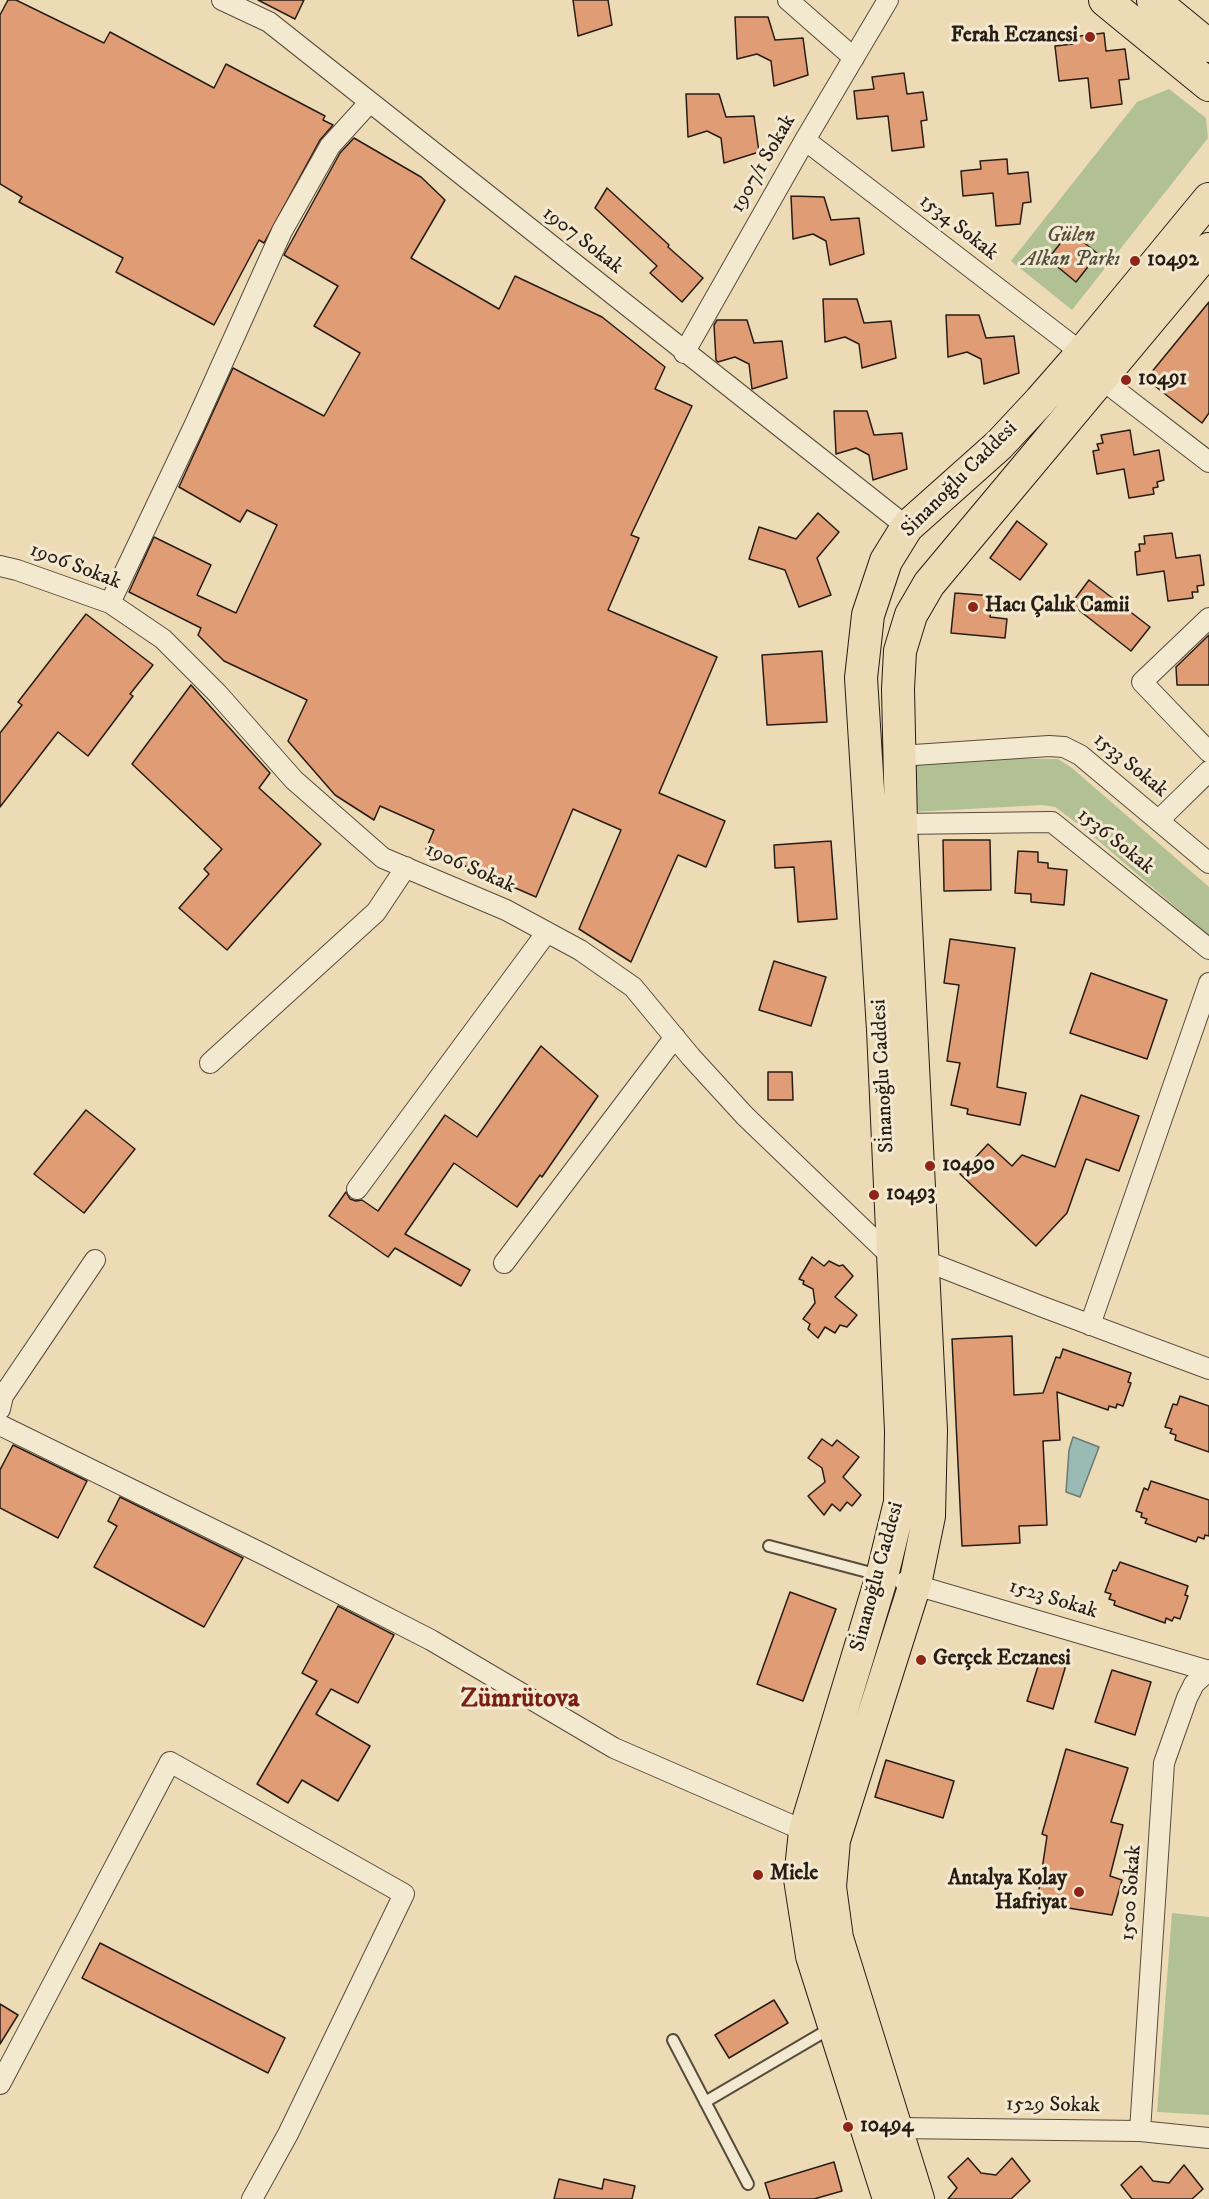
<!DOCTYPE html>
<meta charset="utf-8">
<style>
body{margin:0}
canvas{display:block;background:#eddbb6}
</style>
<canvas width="1209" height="2199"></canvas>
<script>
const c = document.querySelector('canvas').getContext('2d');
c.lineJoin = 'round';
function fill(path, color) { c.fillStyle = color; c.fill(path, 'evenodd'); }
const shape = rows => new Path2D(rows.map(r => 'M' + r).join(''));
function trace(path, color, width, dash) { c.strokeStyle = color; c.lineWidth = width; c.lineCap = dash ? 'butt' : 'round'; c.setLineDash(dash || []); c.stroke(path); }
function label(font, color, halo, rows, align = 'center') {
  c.font = font + ' "IM FELL DW Pica",serif'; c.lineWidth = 6; c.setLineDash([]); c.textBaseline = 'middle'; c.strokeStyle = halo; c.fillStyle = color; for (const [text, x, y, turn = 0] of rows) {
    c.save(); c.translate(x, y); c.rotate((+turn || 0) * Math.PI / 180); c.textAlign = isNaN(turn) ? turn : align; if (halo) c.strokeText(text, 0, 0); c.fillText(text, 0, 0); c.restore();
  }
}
fill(shape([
 [1169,89,1206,118,1208,138,1072,310,1011,261,1137,102],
 [986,758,1058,759,1072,768,1209,887,1209,936,1086,830,1055,807,1042,805,912,812,910,764],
 [1172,1913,1209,1917,1209,2115,1157,2112]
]), '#b2c193');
const water = shape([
 [1073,1437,1099,1447,1080,1497,1066,1492,1069,1450,1073,1437]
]);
fill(water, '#9abab4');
trace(water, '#6c7b74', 1.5);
const building = shape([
 [8,0,16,0,104,43,110,32,214,88,226,64,325,116,323,120,333,125,320,140,264,243,259,240,214,325,116,272,123,258,19,202,22,197,0,184,0,15,8,0],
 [258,0,304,0,295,19,258,0],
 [573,0,608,0,612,25,578,36,573,0],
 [735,17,768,17,775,40,803,38,808,75,774,86,771,61,757,54,737,59,735,17],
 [1104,33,1106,51,1125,49,1129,79,1119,80,1122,104,1091,108,1088,78,1059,81,1055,46,1073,44,1072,37,1104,33],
 [904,73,907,94,923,92,927,120,921,121,924,147,892,151,888,116,857,119,854,91,874,89,872,77,904,73],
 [686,94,719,94,726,117,754,116,759,152,724,163,721,138,707,131,688,137,686,94],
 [354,138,421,177,445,200,411,258,499,309,515,276,602,317,665,367,655,389,692,406,631,535,639,538,608,610,717,657,659,793,725,821,706,867,678,855,631,962,579,929,621,830,573,809,536,897,426,849,434,830,380,806,374,820,335,795,288,741,307,700,224,661,198,635,201,628,129,592,154,537,211,565,197,595,236,613,277,525,247,510,240,522,179,487,233,368,324,416,360,353,314,326,338,286,284,255,340,153,354,138],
 [1007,159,1008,174,1028,172,1031,202,1023,203,1020,224,996,226,993,193,963,196,961,171,981,169,980,161,1007,159],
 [607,188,669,245,668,247,703,278,682,302,650,273,657,266,595,208,607,188],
 [791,196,824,197,831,220,859,218,864,254,830,265,826,241,813,234,793,239,791,196],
 [1070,231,1098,254,1076,282,1048,259,1070,231],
 [823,299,857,299,864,323,891,321,896,358,862,368,859,344,845,337,825,342,823,299],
 [1209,302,1209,413,1202,423,1146,379,1209,302],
 [946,315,979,315,986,338,1014,336,1019,373,984,384,981,359,967,352,948,357,946,315],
 [717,320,747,320,754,343,782,341,787,378,752,389,749,364,735,357,718,362,716,360,714,325,717,320],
 [834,411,867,411,874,435,902,433,907,469,873,480,869,455,856,448,836,454,834,411],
 [1130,430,1134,455,1159,450,1164,480,1157,482,1158,487,1153,488,1154,494,1129,498,1124,469,1097,474,1093,451,1099,450,1097,444,1103,443,1101,435,1130,430],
 [818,513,839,532,817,558,831,595,799,607,785,570,749,559,759,527,796,539,818,513],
 [1017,521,1047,544,1020,580,990,558,1017,521],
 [1172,533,1176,558,1200,555,1204,585,1197,586,1198,592,1192,592,1193,598,1168,601,1164,571,1137,575,1135,552,1140,551,1139,544,1145,544,1144,536,1172,533],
 [1089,580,1150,627,1131,651,1071,604,1089,580],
 [955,593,993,596,990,617,1007,619,1005,638,951,633,955,593],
 [86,614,153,665,130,694,133,696,88,756,58,732,0,807,0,733,22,705,18,702,86,614],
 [1209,635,1209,685,1177,685,1176,667,1209,635],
 [822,651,827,722,767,725,762,655,822,651],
 [191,685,270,773,259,788,321,844,227,950,179,908,209,874,204,869,222,849,132,764,191,685],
 [943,840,990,840,991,890,944,891,943,840],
 [831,841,837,919,798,922,794,867,775,868,774,845,831,841],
 [1018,851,1038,852,1038,862,1048,863,1048,868,1067,870,1064,905,1031,902,1031,894,1015,893,1018,851],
 [950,939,1015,948,997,1087,1026,1093,1020,1125,967,1114,968,1109,951,1105,960,1063,947,1061,959,985,944,983,950,939],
 [774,961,826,977,811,1026,759,1010,774,961],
 [1091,973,1167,1000,1147,1059,1070,1033,1091,973],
 [541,1046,598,1096,542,1177,540,1175,517,1207,454,1163,405,1234,470,1270,461,1286,395,1248,388,1257,329,1216,346,1192,350,1199,356,1201,362,1200,378,1211,445,1115,477,1137,541,1046],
 [768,1072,792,1072,793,1100,768,1100,768,1072],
 [1081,1095,1139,1116,1119,1171,1086,1159,1067,1213,1036,1246,960,1174,988,1144,1012,1166,1022,1155,1055,1167,1081,1095],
 [86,1110,135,1149,84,1213,34,1174,86,1110],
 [812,1257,824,1266,829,1261,839,1266,843,1265,853,1276,835,1297,857,1315,847,1327,840,1325,835,1333,825,1327,818,1338,808,1329,810,1324,803,1319,815,1303,813,1289,803,1284,804,1281,799,1279,812,1257],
 [1012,1336,1014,1395,1043,1393,1056,1357,1060,1358,1063,1349,1131,1373,1128,1382,1131,1383,1123,1406,1117,1404,1116,1408,1109,1406,1108,1410,1057,1392,1060,1440,1043,1441,1047,1525,1019,1526,1020,1543,962,1546,952,1339,1012,1336],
 [1180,1396,1209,1406,1209,1452,1175,1440,1176,1435,1170,1433,1172,1429,1165,1427,1173,1404,1177,1405,1180,1396],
 [822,1439,832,1446,837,1440,859,1457,843,1477,861,1495,852,1506,847,1502,840,1511,832,1504,824,1515,808,1496,825,1482,822,1468,808,1458,822,1439],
 [13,1445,87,1481,58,1538,0,1508,0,1470,13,1445],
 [1151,1481,1209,1500,1209,1536,1205,1535,1204,1539,1198,1537,1196,1542,1145,1523,1147,1519,1141,1517,1142,1513,1136,1511,1144,1488,1148,1490,1151,1481],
 [120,1497,243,1558,204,1627,94,1567,117,1526,108,1521,120,1497],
 [1120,1562,1188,1586,1185,1595,1188,1596,1180,1619,1174,1617,1172,1621,1166,1618,1165,1623,1114,1605,1115,1601,1109,1599,1111,1594,1105,1592,1113,1570,1116,1571,1120,1562],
 [790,1592,836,1609,803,1701,757,1684,790,1592],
 [338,1606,394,1635,358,1703,331,1689,316,1714,370,1746,338,1801,302,1780,288,1803,257,1784,317,1681,302,1673,338,1606],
 [1041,1657,1066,1665,1053,1709,1027,1701,1041,1657],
 [1112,1670,1151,1682,1135,1735,1095,1722,1112,1670],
 [1066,1749,1128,1768,1111,1822,1123,1825,1110,1876,1122,1880,1112,1915,1037,1903,1047,1836,1042,1834,1066,1749],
 [886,1760,954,1781,943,1818,875,1797,886,1760],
 [100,1943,285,2038,268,2073,82,1978,100,1943],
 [774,2000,788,2023,729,2058,715,2035,774,2000],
 [0,2004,18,2015,0,2044,0,2004],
 [968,2158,981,2173,996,2175,1012,2158,1030,2181,1011,2199,948,2199,957,2188,948,2177,968,2158],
 [834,2162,842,2191,814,2199,770,2199,765,2183,834,2162],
 [1184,2165,1203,2189,1192,2199,1132,2199,1121,2185,1141,2166,1153,2181,1169,2183,1184,2165],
 [559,2179,602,2189,604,2179,635,2186,632,2199,554,2199,559,2179]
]);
fill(building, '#e09c75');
trace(building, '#271d15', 1.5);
const service = shape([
 [769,1546,879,1575],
 [673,2040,748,2184],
 [705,2102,831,2028]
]);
const minor = shape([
 [222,0,269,22,907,527],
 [788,0,854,58],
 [805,140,1082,353],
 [684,353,805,140,888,0],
 [1100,378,1209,462],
 [0,566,17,570,110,603,163,639,217,693,294,780,383,858,506,910,580,950,633,987,691,1057,745,1116,894,1259],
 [110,603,195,424,282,231,330,146,369,103],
 [1209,618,1142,682,1209,752],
 [899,756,1049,746,1064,747,1080,755,1209,863],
 [1159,820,1209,771],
 [901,824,1052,822,1209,949],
 [210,1063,376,912,406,867],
 [357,1189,547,932],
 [923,1260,1043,1307,1209,1369],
 [504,1263,675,1037],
 [1090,1325,1209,983],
 [0,1409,3,1396,95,1260],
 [0,1425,265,1555,431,1640,614,1748,805,1831],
 [905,1582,1209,1671],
 [0,2084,170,1762,404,1894,288,2134,252,2199],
 [896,2128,1140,2131,1209,2138],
 [1140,2131,1164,1763,1187,1698,1194,1684,1209,1670]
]);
const primary = shape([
 [1105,0,1209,85],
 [1153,0,1209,46],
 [889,2199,812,1956,800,1879,805,1831,882,1576,900,1502,901,1431,883,1030,861,678,868,615,886,561,907,527,999,445,1040,401,1082,353,1209,199],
 [918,2199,837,1938,830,1887,834,1840,915,1584,929,1516,931,1430,901,824,898,689,900,651,911,615,929,584,1209,249]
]);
trace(service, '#584c3d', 14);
trace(minor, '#584c3d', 22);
trace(primary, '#271d15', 34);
trace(service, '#f3e8d0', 10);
trace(minor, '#f3e8d0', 20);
trace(primary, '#eddbb6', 32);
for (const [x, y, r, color] of [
 [1090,37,6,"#8f2418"],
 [1135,261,6,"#8f2418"],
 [1126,380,6,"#8f2418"],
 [973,607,6,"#8f2418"],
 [930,1166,6,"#8f2418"],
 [874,1195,6,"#8f2418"],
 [921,1660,6,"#8f2418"],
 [758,1875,6,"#8f2418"],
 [1079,1892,6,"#8f2418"],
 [848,2127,6,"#8f2418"]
]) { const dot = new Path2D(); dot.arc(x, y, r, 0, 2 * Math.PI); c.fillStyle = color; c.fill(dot); trace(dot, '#f3e8d0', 2); }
label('bold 21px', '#271d15', '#f3e8d0', [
 ["Ferah Eczanesi",1078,37,"right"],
 ["10492",1147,261],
 ["10491",1138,380],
 ["Hacı Çalık Camii",985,607],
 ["10490",942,1166],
 ["10493",886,1195],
 ["Gerçek Eczanesi",933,1660],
 ["Miele",770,1875],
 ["Antalya Kolay",1067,1880,"right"],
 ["Hafriyat",1067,1904,"right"],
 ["10494",860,2127]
], 'left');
label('21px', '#271d15', '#f3e8d0', [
 ["1907/1 Sokak",764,164,-60],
 ["1534 Sokak",958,228,38],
 ["1907 Sokak",582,241,38],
 ["Si̇nanoğlu Caddesi",960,480,-45],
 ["1906 Sokak",75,567,21],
 ["1533 Sokak",1130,766,39],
 ["1536 Sokak",1115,842,39],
 ["1906 Sokak",470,869,24],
 ["Si̇nanoğlu Caddesi",884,1076,-93],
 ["Si̇nanoğlu Caddesi",878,1577,-75],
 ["1523 Sokak",1053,1600,17],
 ["1500 Sokak",1132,1893,-86],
 ["1529 Sokak",1053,2106,1]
]);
label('italic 21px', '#514e3b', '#f3e8d0', [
 ["Gülen",1071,237],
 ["Alkan Parkı",1071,261]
]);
label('bold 27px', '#7a1f14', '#f3e8d0', [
 ["Zümrütova",520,1700]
]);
</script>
